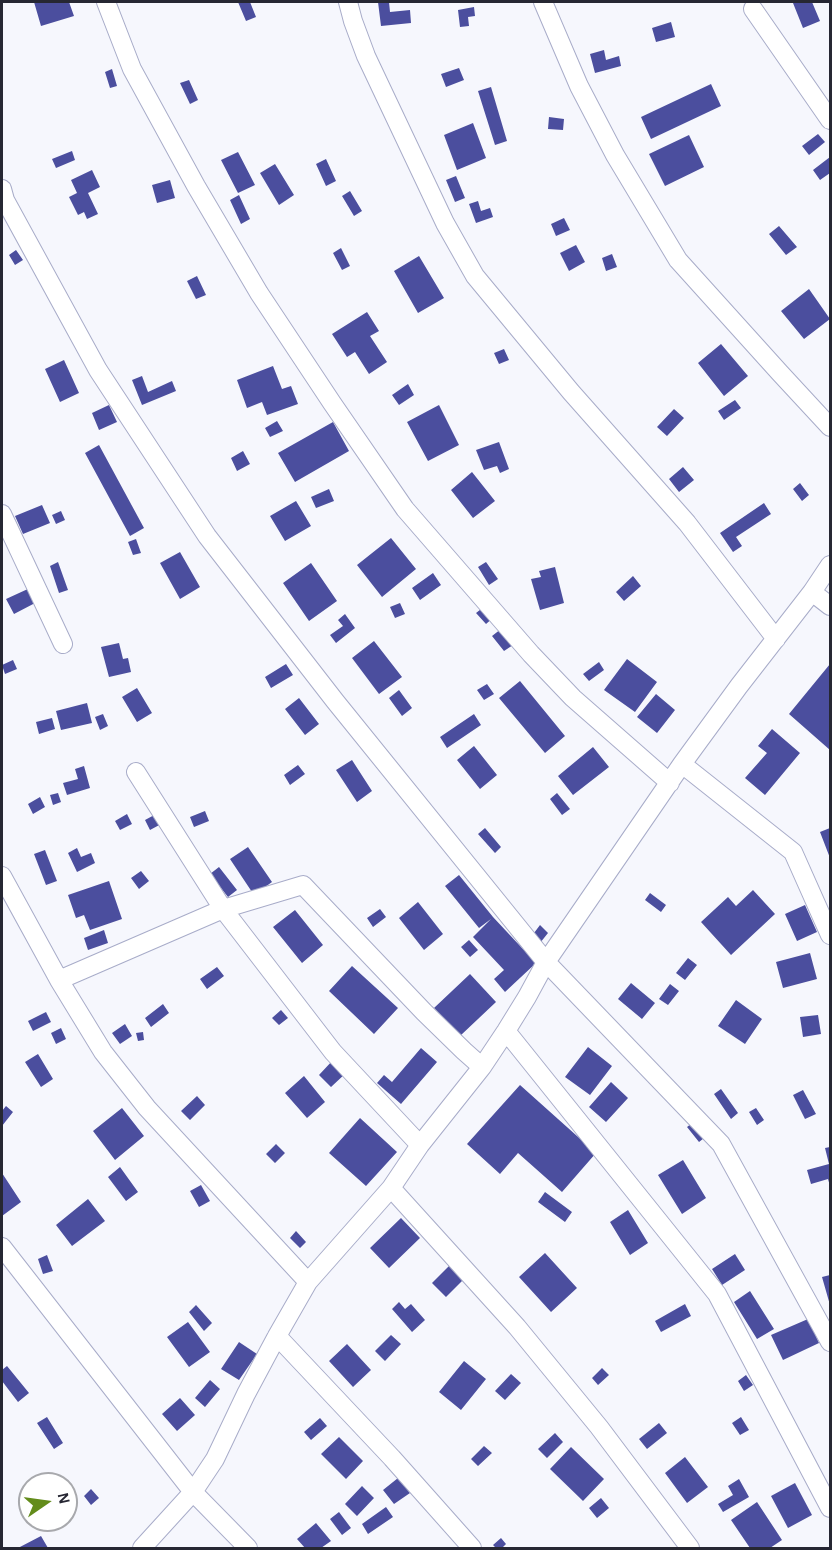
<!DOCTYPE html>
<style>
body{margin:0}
#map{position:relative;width:832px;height:1550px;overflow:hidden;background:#f6f7fd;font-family:"Alegreya Sans",sans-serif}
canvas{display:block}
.frame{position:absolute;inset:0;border:3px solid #262733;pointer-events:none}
.north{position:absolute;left:18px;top:1472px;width:60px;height:60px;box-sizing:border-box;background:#fff;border:2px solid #a8a9ad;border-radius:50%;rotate:77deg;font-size:16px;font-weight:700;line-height:24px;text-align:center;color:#262733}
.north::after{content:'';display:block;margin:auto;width:21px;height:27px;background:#638c1b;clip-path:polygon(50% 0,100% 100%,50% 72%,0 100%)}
</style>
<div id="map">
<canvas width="832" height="1550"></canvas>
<div class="frame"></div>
<div class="north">N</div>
</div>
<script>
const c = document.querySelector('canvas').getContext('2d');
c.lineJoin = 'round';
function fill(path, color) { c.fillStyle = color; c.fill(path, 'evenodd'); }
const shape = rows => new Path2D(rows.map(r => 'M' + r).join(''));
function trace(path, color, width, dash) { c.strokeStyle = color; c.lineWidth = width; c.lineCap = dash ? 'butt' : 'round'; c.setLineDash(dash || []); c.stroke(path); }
fill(shape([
 [34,2,69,2,74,16,41,26],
 [238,2,250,2,256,17,246,21],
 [378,2,389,2,390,12,410,10,411,23,381,26],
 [797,2,812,2,820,21,803,28,793,3],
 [474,7,475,16,468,17,469,26,460,27,458,10],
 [671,22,675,37,656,42,652,28],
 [604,50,606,60,619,56,621,66,595,73,590,54],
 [459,68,464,80,446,87,441,74],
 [112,69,117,86,110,88,105,72],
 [189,80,198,100,190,104,180,83],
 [711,84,721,106,651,139,641,117],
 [491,87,507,141,495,145,478,91],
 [549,117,564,119,563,130,548,129],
 [473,123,486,158,457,170,444,135],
 [818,134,825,142,809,155,802,146],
 [689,135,704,167,665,186,649,154],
 [72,151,75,160,56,168,52,159],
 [238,152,255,185,238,193,221,160],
 [830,157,830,173,820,180,813,170],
 [326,159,336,181,326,186,316,164],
 [275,164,294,195,279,205,260,173],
 [92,170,100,187,88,193,98,214,87,219,84,212,78,215,69,197,77,193,71,180],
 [456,176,465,198,455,202,446,180],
 [170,180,175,198,157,203,152,185],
 [350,191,362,211,354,216,342,196],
 [239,195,250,219,241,224,230,200],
 [478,201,481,211,490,208,493,217,476,223,469,204],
 [564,218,570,230,556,236,551,224],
 [779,226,797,247,786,255,769,234],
 [576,245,585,262,569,271,560,253],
 [341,248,350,266,342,270,333,253],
 [16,250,23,260,15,265,9,255],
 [612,254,617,267,606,271,602,258],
 [419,256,444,298,418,313,394,271],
 [197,276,206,295,196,299,187,281],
 [809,289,830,319,804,339,781,311],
 [367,312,379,331,370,336,387,362,369,374,355,352,347,357,332,334],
 [721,344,748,376,724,396,698,363],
 [504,349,509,360,499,364,494,353],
 [64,360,79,393,60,402,45,369],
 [273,366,282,389,291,386,298,404,267,415,262,402,247,408,237,380],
 [142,376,148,392,172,381,176,391,142,405,132,380],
 [408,384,414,395,399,405,392,395],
 [735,400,741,408,724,420,718,411],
 [109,405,117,422,99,430,92,413],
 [439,405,459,445,428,461,407,422],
 [674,409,684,418,667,436,657,427],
 [277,421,283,431,270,437,265,428],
 [333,422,349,451,295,482,278,453],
 [499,442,509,469,500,473,497,466,484,470,476,450],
 [99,445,144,528,130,536,85,453],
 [243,451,250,464,237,471,231,458],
 [683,467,694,480,679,492,669,479],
 [472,472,495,501,473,518,451,490],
 [800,483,809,495,802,501,793,489],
 [329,489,334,501,316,508,311,497],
 [296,501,311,526,285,541,270,516],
 [764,503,771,514,736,537,742,546,733,552,720,533],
 [42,505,50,523,23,534,15,516],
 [61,511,65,520,56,524,52,515],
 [391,538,416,569,382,597,357,565],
 [136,539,141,553,133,555,128,542],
 [180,552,200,587,180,599,160,563],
 [58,562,68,590,59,593,50,566],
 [486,562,498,579,489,585,478,567],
 [311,563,337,601,309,621,283,583],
 [555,567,564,603,540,610,531,579,541,577,539,571],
 [433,573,441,585,420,600,412,588],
 [633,576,641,586,624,601,616,592],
 [30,588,37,602,14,614,6,599],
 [400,603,405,614,395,618,390,607],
 [485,606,494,617,486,624,476,613],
 [345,614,355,628,336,643,330,635,343,626,338,620],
 [501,629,513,645,504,651,492,636],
 [374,641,402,677,379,694,352,658],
 [119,643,123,659,128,658,131,672,109,677,101,647],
 [627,659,657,682,635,712,604,690],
 [13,660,17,669,5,674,2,665],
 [599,662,604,670,589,681,583,674],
 [286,664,293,675,271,688,265,677],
 [830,664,830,750,789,714],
 [520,681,565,736,545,753,499,698],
 [487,684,494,694,484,700,477,690],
 [137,688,152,713,137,722,122,697],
 [399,690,412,708,402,716,389,698],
 [656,694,675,710,657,733,637,717],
 [299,698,319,724,305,735,285,709],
 [87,703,92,723,61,730,56,711],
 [103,714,108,726,100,730,95,717],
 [474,714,481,725,447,748,440,737],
 [52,718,55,729,39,734,36,722],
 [772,729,800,753,765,795,745,778,767,753,758,746],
 [474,746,497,775,480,789,457,760],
 [593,747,609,767,573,795,558,776],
 [352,760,372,791,357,802,336,770],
 [298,765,305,774,290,785,284,775],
 [84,766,90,788,67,795,63,783,78,779,75,769],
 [58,793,61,802,53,805,50,795],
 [557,793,570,809,562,815,550,799],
 [40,797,45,807,33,814,28,804],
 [205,811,209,821,194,827,190,817],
 [158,813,163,823,150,830,145,820],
 [127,814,132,824,120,830,115,821],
 [485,828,501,847,495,853,478,834],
 [830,828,830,858,820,832],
 [248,847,272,882,254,895,230,859],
 [77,848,81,857,91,853,95,863,77,872,68,853],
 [45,850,57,881,46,885,34,854],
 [219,867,237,890,228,897,210,874],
 [141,871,149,881,139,889,131,878],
 [459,875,493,917,536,963,505,992,494,979,504,970,473,937,491,919,479,928,445,886],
 [109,881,122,919,90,930,84,915,76,918,68,895],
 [753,890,775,914,731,955,701,922,728,897,736,906],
 [650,893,666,905,661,912,645,900],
 [418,902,443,934,424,950,399,918],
 [805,905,817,932,797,941,785,914],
 [380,909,386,917,373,927,367,918],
 [295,910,323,945,302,963,273,927],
 [540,925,548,933,540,943,531,937],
 [104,930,108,943,88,950,84,938],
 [469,940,478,950,470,957,461,947],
 [810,953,817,979,783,988,776,962],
 [688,958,697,965,685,980,676,973],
 [352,966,398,1008,374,1034,329,991],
 [217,967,224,976,207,989,200,979],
 [470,974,496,1002,460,1036,434,1008],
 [631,983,655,1003,642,1019,618,999],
 [670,984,679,991,668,1005,659,999],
 [736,1000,762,1019,745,1044,718,1026],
 [163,1004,169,1013,151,1027,145,1018],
 [281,1010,288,1018,279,1025,272,1018],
 [46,1012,51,1022,33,1031,28,1021],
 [818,1015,821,1034,803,1037,800,1017],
 [125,1024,132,1036,120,1044,112,1033],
 [61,1028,66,1039,56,1044,51,1033],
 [143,1032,144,1040,138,1041,136,1033],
 [588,1047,612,1066,590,1095,565,1077],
 [421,1048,437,1062,401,1104,377,1083,384,1075,392,1082],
 [38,1054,53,1079,41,1087,25,1062],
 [333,1060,346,1073,331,1087,319,1075],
 [304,1076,325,1102,307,1118,285,1093],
 [611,1082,628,1098,606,1122,589,1107],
 [520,1085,596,1153,562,1192,518,1153,500,1174,467,1144],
 [721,1089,738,1113,731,1119,714,1094],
 [803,1090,816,1114,805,1119,793,1095],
 [197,1096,205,1105,190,1120,181,1111],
 [6,1106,13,1112,2,1126,2,1111],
 [122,1108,144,1136,115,1160,93,1131],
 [756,1108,764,1120,757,1125,749,1112],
 [360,1118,397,1152,366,1186,329,1153],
 [696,1120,708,1135,699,1142,687,1127],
 [276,1144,285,1153,275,1163,266,1154],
 [830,1147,830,1186,828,1179,811,1184,807,1170,829,1164,825,1148],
 [683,1160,706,1198,682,1214,658,1175],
 [120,1167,138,1192,126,1201,108,1177],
 [2,1173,21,1202,2,1216],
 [201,1185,210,1201,199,1207,190,1191],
 [545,1192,572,1212,565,1222,538,1202],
 [88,1199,105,1221,72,1246,56,1225],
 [628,1210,648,1243,630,1255,610,1222],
 [401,1218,420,1238,389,1268,370,1248],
 [296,1231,306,1242,300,1248,290,1238],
 [545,1253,577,1288,551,1312,519,1277],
 [735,1254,745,1270,722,1285,712,1269],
 [47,1255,53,1271,43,1274,38,1259],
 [450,1265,464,1279,446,1297,432,1283],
 [830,1275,830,1305,822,1277],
 [750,1291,774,1329,757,1339,734,1302],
 [399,1302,405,1309,411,1304,425,1320,412,1332,392,1309],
 [685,1304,691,1316,661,1332,655,1321],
 [196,1305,212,1323,204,1331,189,1312],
 [808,1319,819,1343,783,1360,771,1335],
 [188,1322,210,1352,189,1367,167,1337],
 [391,1335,401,1344,385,1361,375,1351],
 [239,1342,257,1354,239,1380,221,1369],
 [347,1344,371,1370,353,1387,329,1361],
 [464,1361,486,1379,461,1410,439,1392],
 [7,1366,29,1393,18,1402,2,1381,2,1370],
 [602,1368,609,1375,598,1385,592,1378],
 [511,1374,521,1383,505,1400,495,1391],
 [746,1375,753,1385,744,1391,738,1381],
 [210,1380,220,1389,205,1407,195,1398],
 [180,1398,195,1415,177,1431,162,1414],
 [47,1417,63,1443,54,1449,37,1423],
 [741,1417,749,1430,740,1435,732,1423],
 [320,1418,327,1426,311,1440,304,1432],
 [659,1423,667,1433,647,1449,639,1439],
 [555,1433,563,1442,547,1458,538,1449],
 [339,1437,363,1461,346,1479,321,1454],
 [484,1446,492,1453,478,1466,471,1459],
 [571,1447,604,1479,583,1501,550,1469],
 [685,1457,708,1487,687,1503,665,1473],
 [398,1478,410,1493,394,1504,383,1490],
 [739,1479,749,1497,723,1512,718,1504,733,1495,728,1486],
 [795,1483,812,1515,788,1528,771,1496],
 [362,1486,374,1498,357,1516,345,1504],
 [91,1489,99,1498,91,1505,84,1496],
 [601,1498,609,1508,597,1518,589,1508],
 [757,1502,782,1540,770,1548,750,1548,731,1520],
 [386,1507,393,1517,368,1534,362,1524],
 [339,1512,351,1528,342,1535,330,1519],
 [316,1523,331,1541,321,1548,305,1548,297,1539],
 [41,1536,48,1548,18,1548],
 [501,1538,506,1544,502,1548,496,1548,493,1545]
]), '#4b4e9e');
const minor = shape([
 [106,2,132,69,196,186,259,293,332,403,405,509,531,654,573,698,670,783],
 [348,2,353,21,366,56,445,223,475,276,571,392,687,523,776,639],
 [543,2,579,86,615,155,678,260,780,373,830,427],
 [753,9,830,120],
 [2,189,5,200,98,370,207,536,335,701,546,962,721,1144,830,1342],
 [2,514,63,644],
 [812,592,830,606],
 [682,764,793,852,830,935],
 [136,772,223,909,333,1052,420,1145],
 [2,876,59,980,103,1052,147,1108,308,1282],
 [59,980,223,909,303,885,424,1012,464,1051,482,1067],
 [506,1031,717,1294,830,1508],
 [391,1188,517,1327,599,1427,690,1548],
 [2,1247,193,1492,248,1548],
 [277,1336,392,1458,472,1548],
 [142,1548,193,1492,215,1459,246,1394,277,1336,308,1282,391,1188,420,1145,482,1067,506,1031,527,997,546,962,682,764,739,686,812,592,830,565]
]);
trace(minor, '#a8acc9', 20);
trace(minor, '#fff', 18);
</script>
